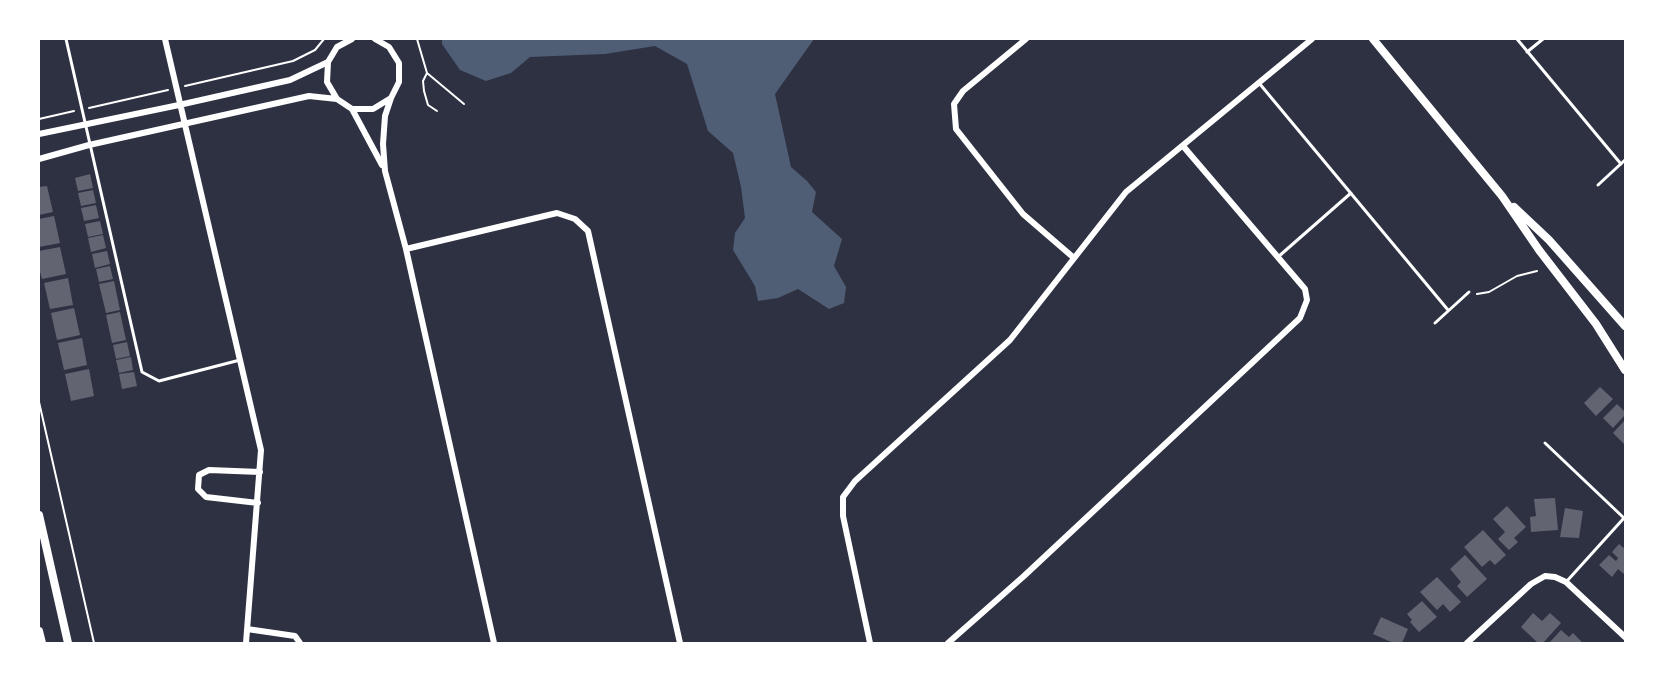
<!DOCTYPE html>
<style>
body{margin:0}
#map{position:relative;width:1664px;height:682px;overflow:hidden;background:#2d3142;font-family:"Golos Text",sans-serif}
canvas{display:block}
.frame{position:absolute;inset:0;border:40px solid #fff;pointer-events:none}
</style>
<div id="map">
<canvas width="1664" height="682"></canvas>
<div class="frame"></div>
</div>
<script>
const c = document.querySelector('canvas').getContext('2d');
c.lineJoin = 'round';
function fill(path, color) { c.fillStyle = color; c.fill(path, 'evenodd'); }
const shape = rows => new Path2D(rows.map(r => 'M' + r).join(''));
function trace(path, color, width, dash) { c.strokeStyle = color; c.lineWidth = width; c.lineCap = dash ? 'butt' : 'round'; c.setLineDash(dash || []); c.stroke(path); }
fill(shape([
 [442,39,814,39,775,94,791,167,807,181,816,192,812,212,842,239,834,266,846,287,844,303,829,309,798,289,778,298,758,301,755,286,733,250,735,233,745,218,741,187,733,153,708,131,687,64,655,46,605,54,530,57,511,73,486,81,460,70,442,44]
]), '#4f5d75');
fill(shape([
 [90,174,93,188,78,191,75,178],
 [47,186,53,212,39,215,39,187],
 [93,190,96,203,81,206,78,193],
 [96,205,99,218,84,221,81,208],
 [54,216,60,243,39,247,39,219],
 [100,221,103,234,88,237,85,224],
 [103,235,106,248,91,252,88,238],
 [60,247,66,274,42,279,39,268,39,251],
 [107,251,110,264,95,268,92,254],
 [110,266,113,279,99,282,96,269],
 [68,278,73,305,50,309,44,283],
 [114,281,120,310,106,313,99,284],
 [74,308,80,335,57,340,51,313],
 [120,312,126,340,112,343,106,315],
 [82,338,87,365,64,370,58,343],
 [127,342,130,356,116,359,113,345],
 [131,357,133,370,119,373,116,360],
 [89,369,94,396,71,401,65,374],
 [134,372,137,386,122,389,119,374],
 [1600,387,1613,399,1596,416,1584,403],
 [1617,404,1625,412,1625,415,1613,428,1603,418],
 [1625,420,1625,445,1613,433],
 [1555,498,1558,530,1531,532,1530,517,1536,516,1534,499],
 [1507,506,1526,527,1514,538,1518,542,1509,550,1498,539,1505,532,1493,519],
 [1565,508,1583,511,1579,538,1560,537],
 [1483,530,1506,555,1495,565,1490,560,1482,567,1464,547],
 [1619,544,1625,549,1625,575,1618,569,1612,577,1599,565,1609,555,1616,561,1618,558,1612,552],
 [1465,555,1487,579,1467,597,1457,586,1461,582,1450,569],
 [1437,577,1461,602,1450,612,1443,604,1437,610,1420,592],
 [1422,601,1437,617,1419,632,1410,622,1412,620,1407,614],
 [1533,613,1542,621,1550,613,1561,623,1543,643,1538,643,1521,627],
 [1381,617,1408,629,1402,643,1390,643,1391,642,1373,634],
 [1561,630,1569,637,1573,633,1583,643,1549,643]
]), '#626471');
trace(shape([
 [417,39,427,73,464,104],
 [427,73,423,81,424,91,428,105,437,111],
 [185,86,293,61,315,50,324,39],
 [89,108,168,90],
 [39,119,74,111],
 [1477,294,1489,292,1517,276,1537,271],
 [39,402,94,643]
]), '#fff', 2);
trace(shape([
 [66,39,142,372,159,381,240,360],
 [1517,39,1621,164],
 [1527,52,1543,39],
 [1259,83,1448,310],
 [1598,185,1625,160],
 [1278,257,1351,193],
 [1435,323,1469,292],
 [1545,443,1625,519],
 [1567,581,1624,518]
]), '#fff', 3);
trace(shape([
 [165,39,261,450,246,643],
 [352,39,337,47,328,62,327,82,337,99,352,109,373,109,391,98,399,82,399,63,389,47,375,39],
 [1026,39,963,91,954,104,956,129,1023,214,1074,258],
 [391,98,385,116,383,144,385,171,406,249,494,643],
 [352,109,382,165],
 [39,134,179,105,290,80,328,62],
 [39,159,89,145,309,96,337,99],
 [406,249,557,213,575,219,588,231,680,643],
 [258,503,206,497,198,489,199,475,209,470,260,472],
 [247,629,295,636,300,643],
 [870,643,843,516,843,497,855,481,1010,340,1126,192,1312,39],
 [948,643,1024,576,1300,318,1307,300,1305,289,1183,146],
 [1467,643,1531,584,1545,576,1555,577,1566,582,1625,637]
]), '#fff', 6);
trace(shape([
 [1373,39,1502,196,1539,250,1596,324,1625,370],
 [1514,207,1549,240,1625,326],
 [39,515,68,643],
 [39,631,42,643]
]), '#fff', 8);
</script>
